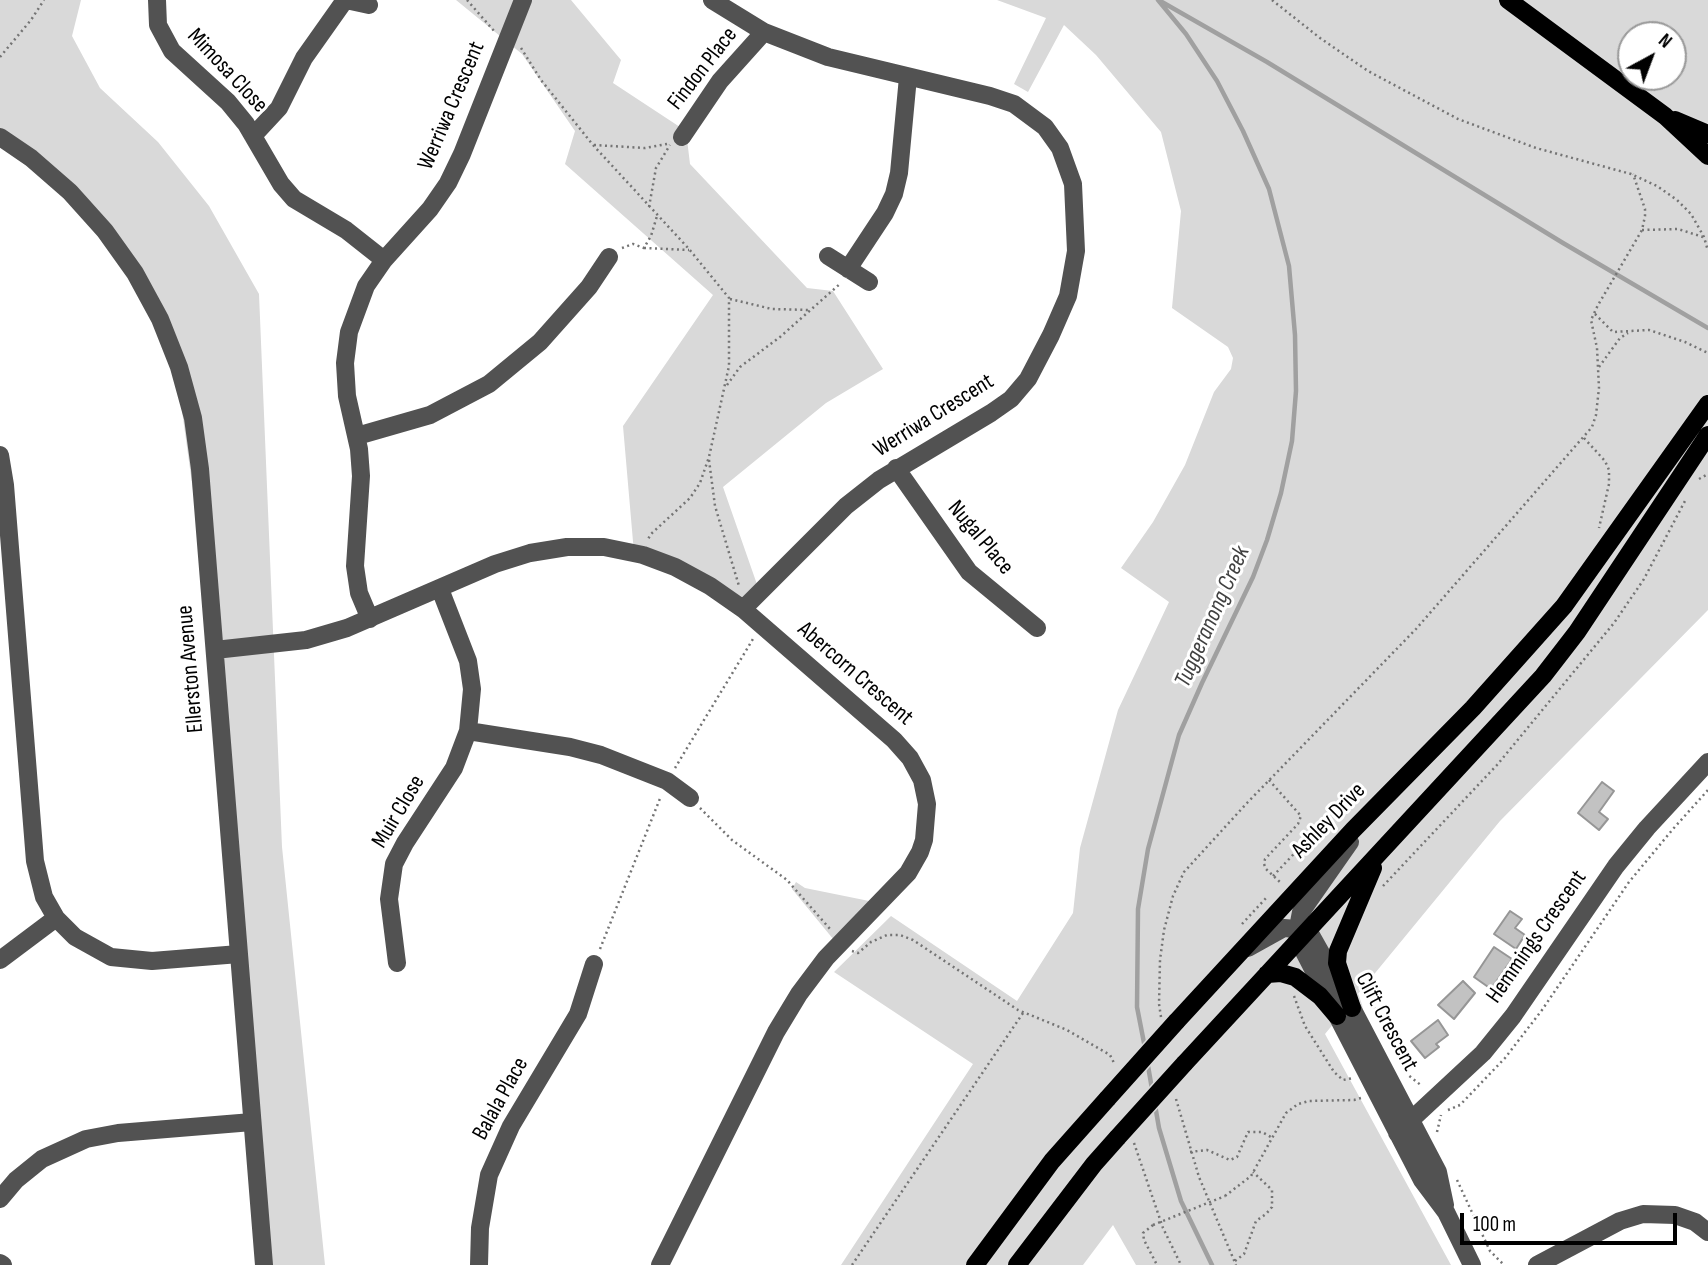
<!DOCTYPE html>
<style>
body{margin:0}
#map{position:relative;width:1708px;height:1265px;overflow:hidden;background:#fff;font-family:"Sofia Sans Condensed",sans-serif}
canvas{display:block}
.north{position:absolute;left:1617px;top:21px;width:70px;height:70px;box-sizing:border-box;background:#fff;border:2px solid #999;border-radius:50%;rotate:41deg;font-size:19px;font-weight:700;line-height:28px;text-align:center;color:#000}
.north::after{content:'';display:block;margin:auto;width:24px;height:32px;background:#000;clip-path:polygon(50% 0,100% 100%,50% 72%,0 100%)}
.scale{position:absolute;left:1460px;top:1213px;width:217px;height:32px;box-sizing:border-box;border:4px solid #000;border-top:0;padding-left:9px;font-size:21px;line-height:24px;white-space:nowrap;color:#000;-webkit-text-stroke:5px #fff;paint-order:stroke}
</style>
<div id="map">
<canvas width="1708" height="1265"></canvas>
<div class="north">N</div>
<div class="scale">100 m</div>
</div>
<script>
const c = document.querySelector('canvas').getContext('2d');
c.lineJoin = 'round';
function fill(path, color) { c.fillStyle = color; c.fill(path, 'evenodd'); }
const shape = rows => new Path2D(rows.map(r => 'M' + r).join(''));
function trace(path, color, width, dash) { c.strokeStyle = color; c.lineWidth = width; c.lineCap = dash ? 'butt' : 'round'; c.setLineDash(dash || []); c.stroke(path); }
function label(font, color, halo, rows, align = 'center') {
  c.font = font + ' "Sofia Sans Condensed",sans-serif'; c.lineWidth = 6; c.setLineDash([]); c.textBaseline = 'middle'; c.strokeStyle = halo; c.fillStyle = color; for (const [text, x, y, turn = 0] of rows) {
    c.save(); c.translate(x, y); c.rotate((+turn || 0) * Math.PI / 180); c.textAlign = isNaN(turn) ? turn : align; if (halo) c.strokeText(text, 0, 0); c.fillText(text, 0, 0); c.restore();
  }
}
fill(shape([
 [0,0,81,0,72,36,100,88,158,142,209,206,259,294,282,847,325,1265,266,1265,215,650,174,353,139,269,79,202,0,147],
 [456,0,571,0,621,60,613,83,686,131,690,164,807,288,833,291,883,369,826,403,723,487,760,593,743,609,634,553,623,426,713,295,565,164,575,131,522,54],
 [997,0,1708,0,1708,610,1500,821,1325,1034,1451,1265,1136,1265,1113,1225,1083,1265,841,1265,973,1064,834,972,891,916,1017,1001,1073,913,1080,848,1118,710,1169,602,1121,568,1153,522,1185,465,1214,392,1231,369,1233,358,1228,347,1172,308,1181,211,1161,132,1096,55,1064,25,1028,92,1014,84,1046,18],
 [1631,35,1673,35,1673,77,1631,77],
 [796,882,805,888,879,903,838,945,792,889]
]), '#d9d9d9');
trace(shape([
 [1162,2,1267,62,1563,243,1708,328],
 [1145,1048,1137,1007,1138,909,1148,849,1179,735,1202,683,1253,577,1267,540,1281,493,1292,441,1296,391,1295,335,1289,266,1269,189,1243,131,1217,81,1186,34,1158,0],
 [1147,1060,1152,1089],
 [1155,1105,1159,1128,1181,1201,1212,1265]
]), '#a0a0a0', 4.5);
const building = shape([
 [1602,782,1614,791,1599,812,1608,819,1599,830,1578,813,1602,782],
 [1510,911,1522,919,1515,928,1525,935,1516,949,1494,934,1510,911],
 [1494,947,1512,959,1491,989,1474,977,1494,947],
 [1463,981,1475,993,1454,1019,1438,1005,1463,981],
 [1438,1020,1448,1035,1436,1044,1439,1047,1425,1058,1411,1041,1438,1020]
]);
fill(building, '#c2c2c2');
trace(building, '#969696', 2);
const major = shape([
 [1508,0,1665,116,1708,156],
 [1675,120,1708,134],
 [1267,974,1281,973,1295,977,1320,996,1337,1016],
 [1352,1008,1337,963,1338,951,1373,868],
 [1176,1022,1353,830,1473,708,1564,606,1708,404],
 [1184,1064,1543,676,1577,632,1708,435],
 [975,1265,1052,1161,1108,1098],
 [1017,1265,1094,1164,1118,1137]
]);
trace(major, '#dbdbdb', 21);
trace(shape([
 [467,0,495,32],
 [1272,0,1320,38,1368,71,1458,119,1536,148,1631,174,1657,186,1677,200,1691,214,1704,237,1708,251],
 [521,48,541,80,593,145,689,249,729,298,729,366,709,457,700,483,690,498,651,534,648,539],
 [0,57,31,20,44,0],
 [594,145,645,148,667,144],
 [649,207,656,168,670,145],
 [1642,230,1678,229,1703,237],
 [622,248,633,244,644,248,651,236,657,216],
 [644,248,689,250],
 [730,299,772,309,809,310],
 [1595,314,1613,332,1649,330,1685,342,1708,353],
 [1599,367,1620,338,1628,333],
 [727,385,740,367,780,337,841,283],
 [1584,438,1605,461,1609,470,1609,484,1599,528],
 [709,460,715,506,739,586],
 [1699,479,1708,474],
 [675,768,753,639],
 [1269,780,1301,816,1298,824,1265,859,1264,864,1266,869,1281,883],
 [700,808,732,840,787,880,830,929],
 [1273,876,1357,787],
 [1383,886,1497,765,1614,623,1644,579,1686,499],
 [1242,924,1266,898],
 [600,949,661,796],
 [852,951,858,953,871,942,887,935,900,935,913,940,1018,1010,1067,1030,1110,1055,1115,1065],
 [1360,978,1408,1075,1422,1086],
 [1294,996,1305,1026,1334,1072,1343,1080,1353,1078],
 [1161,1017,1159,1004,1160,960,1164,930,1173,896,1184,872,1247,803,1416,629,1592,427,1596,415,1599,388,1597,348,1591,320,1598,305,1642,230,1645,216,1645,209,1633,174],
 [1176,1099,1199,1177,1236,1265],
 [1448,1110,1460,1105,1505,1058,1542,1010,1629,882,1673,829,1708,790],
 [1437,1132,1441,1115],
 [1134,1143,1163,1228,1181,1265],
 [1190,1152,1207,1150,1230,1160,1237,1157,1248,1132,1262,1132,1271,1137],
 [1457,1180,1490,1251,1504,1265],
 [1225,1196,1251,1176,1286,1113,1298,1104,1309,1101,1354,1100,1361,1098],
 [1153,1225,1143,1233,1144,1240,1157,1265],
 [1235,1261,1244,1254,1256,1221,1266,1214,1272,1207,1272,1190,1253,1172],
 [852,1265,1023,1013]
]), '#747474', 2.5, [2, 3.5]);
trace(shape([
 [157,0,158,25,172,51,228,102,246,124,281,184,294,199,346,230,384,260],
 [346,0,369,5],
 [712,0,764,32,828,57,990,96,1014,104,1045,127,1060,148,1073,184,1076,251,1068,296,1051,335,1028,379,1011,399,991,413,879,480,846,506,743,609],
 [253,136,279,108,304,58,345,0],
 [0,137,31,158,70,192,105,231,135,273,160,319,179,367,193,418,200,469,264,1265],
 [682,137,720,81,764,32],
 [828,256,869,282],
 [848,269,885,213,894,194,899,173,908,77],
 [357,436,430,415,489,384,540,342,589,287,609,257],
 [0,455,5,485,35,861,44,897,56,918,75,937,111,957,152,961,239,954],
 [896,468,969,572,1037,628],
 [440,589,468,661,472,689,468,731,570,747,601,755,667,781,690,798],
 [370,619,359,593,355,566,361,476,359,449,347,396,345,363,349,332,366,286,384,260,430,209,448,183,462,154,523,0],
 [215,650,306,640,347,628,495,564,530,553,567,547,604,547,643,555,675,567,710,586,743,609,894,740,910,758,922,780,927,804,924,840,920,852,908,873,826,958,799,994,776,1032,660,1265],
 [1350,842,1301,912,1297,933,1298,940,1422,1180,1446,1212,1472,1265],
 [1248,948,1284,928,1308,930,1352,1008,1438,1172,1445,1205],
 [0,960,56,918],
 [397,963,389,899,394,864,405,843,454,768,468,731],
 [1397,1133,1483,1053,1513,1016,1616,866,1647,828,1708,762],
 [0,1199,16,1180,42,1159,86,1139,118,1133,252,1122],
 [0,1263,3,1265],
 [479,1265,480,1228,489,1175,511,1126,578,1014,594,964],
 [1537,1265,1620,1221,1643,1214,1675,1215,1695,1222,1708,1232]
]), '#525252', 18);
trace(major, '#000', 18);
const majorBridge = shape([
 [1108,1098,1176,1022],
 [1118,1137,1184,1064]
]);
trace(majorBridge, '#dbdbdb', 21, []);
trace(shape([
 [1153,1225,1225,1196]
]), '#747474', 2.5, [2, 3.5]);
trace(majorBridge, '#000', 18);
label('23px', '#000', '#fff', [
 ["Findon Place",703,69,-52],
 ["Mimosa Close",227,71,47],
 ["Werriwa Crescent",452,106,-67],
 ["Werriwa Crescent",934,416,-32],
 ["Nugal Place",980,538,50],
 ["Ellerston Avenue",191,669,-95],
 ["Abercorn Crescent",855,674,41],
 ["Muir Close",399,812,-59],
 ["Ashley Drive",1329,821,-46],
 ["Hemmings Crescent",1537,937,-55],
 ["Clift Crescent",1386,1022,62],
 ["Balala Place",501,1099,-61]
]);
label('italic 24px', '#414141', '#fff', [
 ["Tuggeranong Creek",1213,617,-66]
]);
</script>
